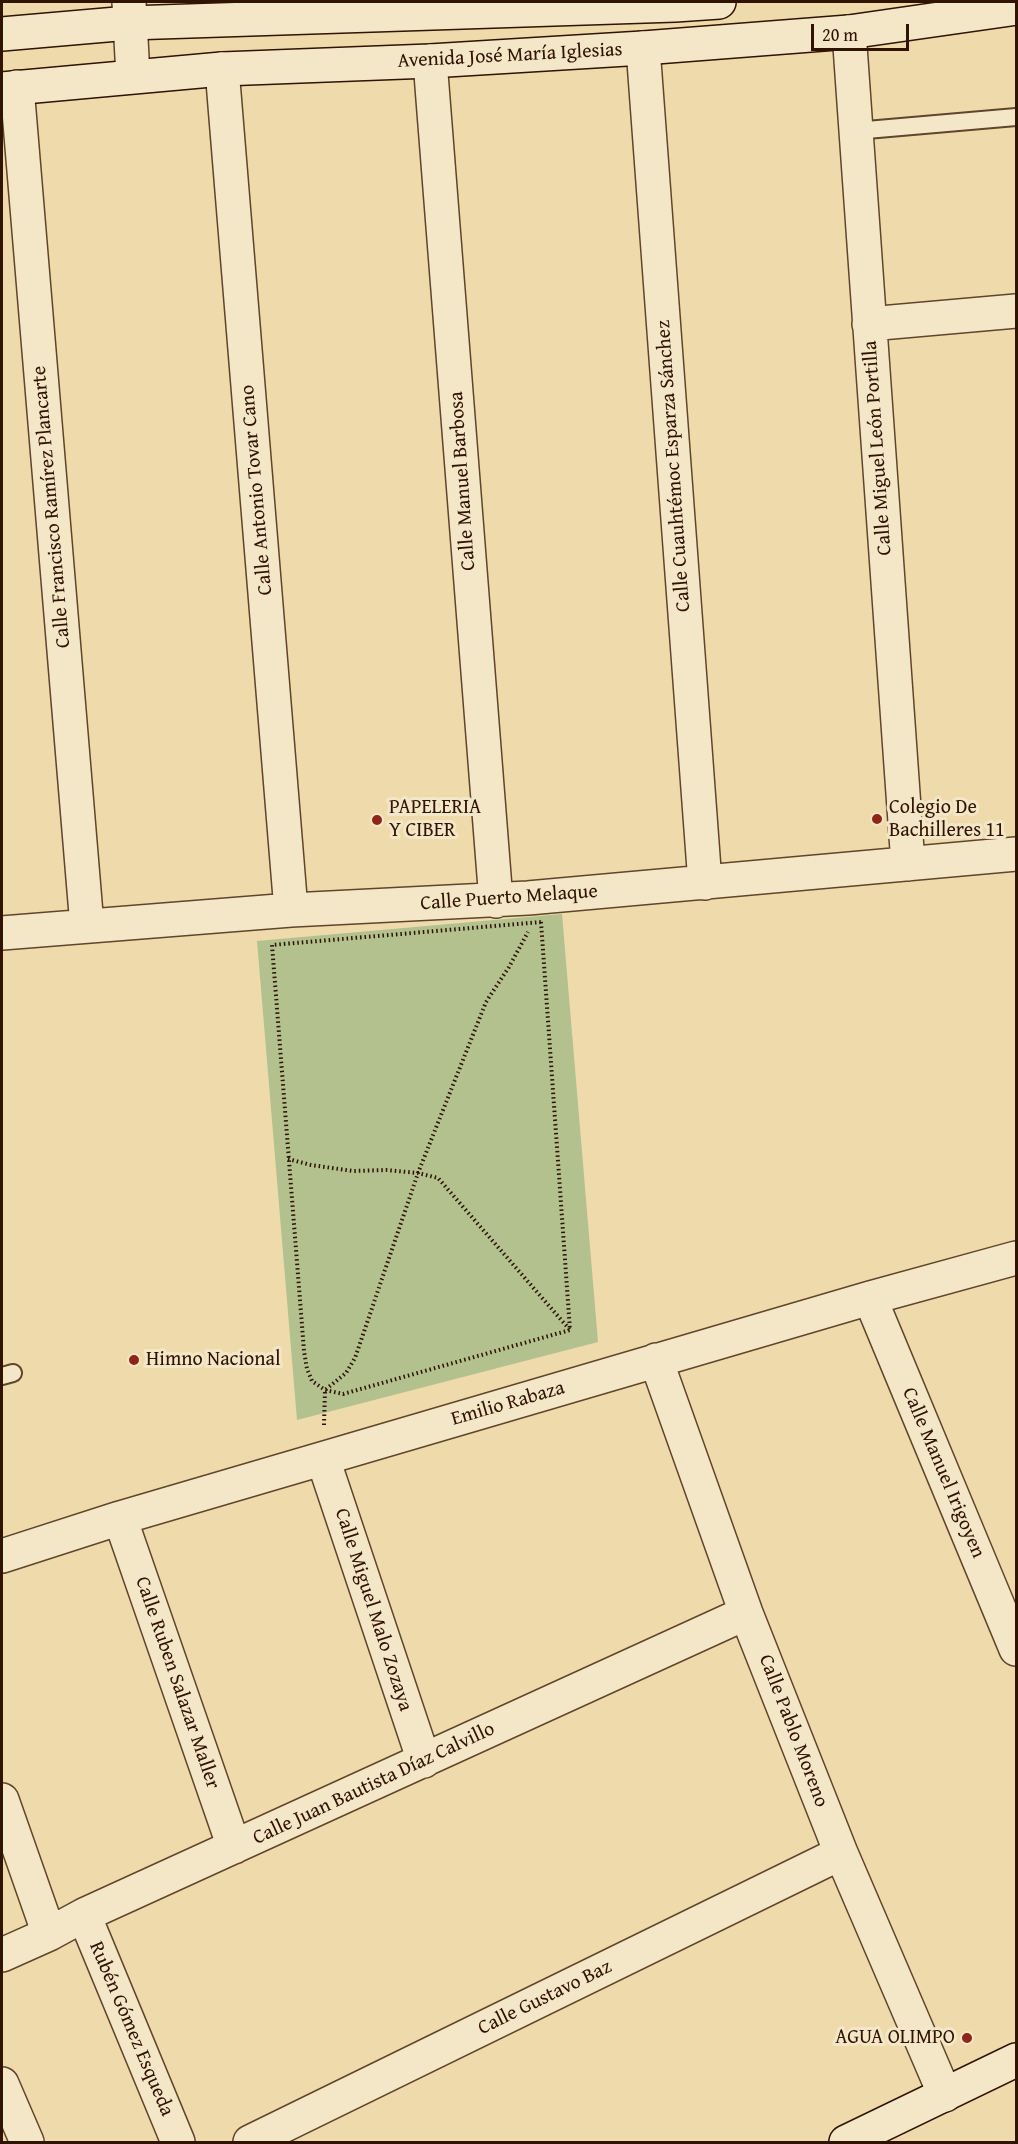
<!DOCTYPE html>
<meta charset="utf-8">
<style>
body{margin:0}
#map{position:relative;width:1018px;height:2144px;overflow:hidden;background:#eedaab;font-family:"Gentium Book Plus",serif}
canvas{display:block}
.frame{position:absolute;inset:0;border:3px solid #301300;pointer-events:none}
.scale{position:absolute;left:811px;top:24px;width:98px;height:27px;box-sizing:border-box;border:3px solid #301300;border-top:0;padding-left:8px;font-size:18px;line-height:21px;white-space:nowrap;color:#301300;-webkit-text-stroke:4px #f4e7c8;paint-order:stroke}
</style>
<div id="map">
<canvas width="1018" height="2144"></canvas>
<div class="frame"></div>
<div class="scale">20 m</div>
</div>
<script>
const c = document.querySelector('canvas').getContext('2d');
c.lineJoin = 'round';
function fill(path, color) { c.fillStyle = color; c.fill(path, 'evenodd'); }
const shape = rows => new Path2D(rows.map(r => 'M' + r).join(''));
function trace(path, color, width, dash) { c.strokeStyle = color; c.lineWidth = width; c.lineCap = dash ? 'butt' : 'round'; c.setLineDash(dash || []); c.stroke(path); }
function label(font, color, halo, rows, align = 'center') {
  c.font = font + ' "Gentium Book Plus",serif'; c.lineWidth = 6; c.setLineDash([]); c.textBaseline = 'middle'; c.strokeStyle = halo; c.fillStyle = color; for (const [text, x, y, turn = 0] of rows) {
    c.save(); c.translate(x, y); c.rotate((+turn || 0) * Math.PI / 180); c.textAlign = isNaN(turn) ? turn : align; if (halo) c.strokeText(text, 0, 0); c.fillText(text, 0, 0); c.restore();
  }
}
fill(shape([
 [562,914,598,1342,297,1420,257,941]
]), '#b2c18e');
const lane = shape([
 [855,131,1016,117],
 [2,1376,13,1373]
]);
const street = shape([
 [129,2,133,76],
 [849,32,908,864],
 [643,48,705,883],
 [430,61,496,901],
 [222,69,291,910],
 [17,87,87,926],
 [869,324,1016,311],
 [2,933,291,910,528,898,1016,854],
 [870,1298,1016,1649],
 [656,1360,746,1613,841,1853,945,2095],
 [323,1459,424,1761],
 [120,1518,234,1847],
 [2,1556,120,1518,870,1298,1016,1258],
 [2,1800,49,1934],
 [84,1915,178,2142],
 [2,1955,49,1934,84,1915,746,1613],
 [2,2084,27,2142],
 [250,2142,841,1853]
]);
const secondary = shape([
 [2,34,129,23,675,5,719,2],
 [2,89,222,69,430,61,643,48,849,32,1016,8],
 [846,2142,1016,2060]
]);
trace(lane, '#60452b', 20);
trace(street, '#60452b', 36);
trace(secondary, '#301300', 36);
trace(shape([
 [541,922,570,1330,343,1394,325,1390,312,1381,307,1369,304,1351,272,945,541,922],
 [288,1159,311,1165,353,1171,386,1170,418,1173,438,1178,570,1330],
 [324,1425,325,1390,346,1373,355,1358,418,1173,486,1002,509,967,528,932]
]), '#301300', 4, [1.5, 3]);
trace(lane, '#f4e7c8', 16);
trace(street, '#f4e7c8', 33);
trace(secondary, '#f4e7c8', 33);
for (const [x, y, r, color] of [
 [877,819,6,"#8f2418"],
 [377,820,6,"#8f2418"],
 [134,1360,6,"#8f2418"],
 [967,2038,6,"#8f2418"]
]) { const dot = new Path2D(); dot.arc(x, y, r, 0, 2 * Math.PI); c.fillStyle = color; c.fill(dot); trace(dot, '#f4e7c8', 2); }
label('20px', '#301300', '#f4e7c8', [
 ["Avenida José María Iglesias",510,56,-3],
 ["Calle Miguel León Portilla",878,448,-94],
 ["Calle Cuauhtémoc Esparza Sánchez",674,466,-94],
 ["Calle Manuel Barbosa",463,481,-94],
 ["Calle Antonio Tovar Cano",257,490,-95],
 ["Calle Francisco Ramírez Plancarte",52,507,-95],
 ["Calle Puerto Melaque",509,898,-4],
 ["Emilio Rabaza",508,1404,-16],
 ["Calle Manuel Irigoyen",943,1473,67],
 ["Calle Miguel Malo Zozaya",373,1610,72],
 ["Calle Ruben Salazar Maller",177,1683,71],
 ["Calle Pablo Moreno",793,1731,69],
 ["Calle Juan Bautista Díaz Calvillo",374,1784,-25],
 ["Calle Gustavo Baz",545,1998,-26],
 ["Rubén Gómez Esqueda",131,2029,67]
]);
label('20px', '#301300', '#f4e7c8', [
 ["PAPELERIA",389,808],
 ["Y CIBER",389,831],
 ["Colegio De",889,808],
 ["Bachilleres 11",889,831],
 ["Himno Nacional",146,1360],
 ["AGUA OLIMPO",955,2038,"right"]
], 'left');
</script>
